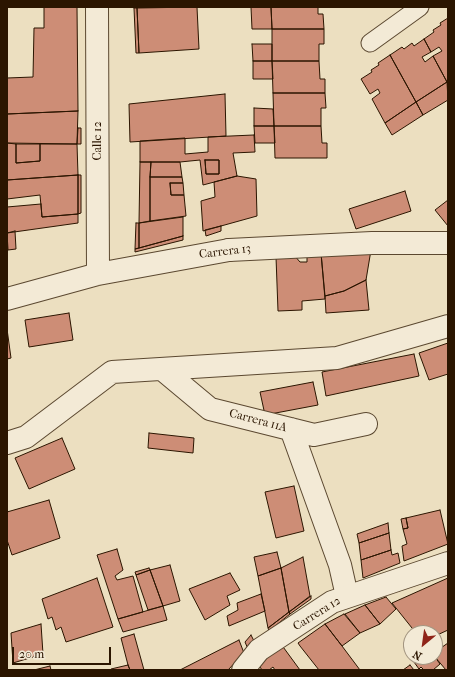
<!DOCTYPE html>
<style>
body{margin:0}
#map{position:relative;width:455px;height:677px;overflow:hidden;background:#ecdfc0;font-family:"IM FELL French Canon",serif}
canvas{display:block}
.frame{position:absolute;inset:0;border:8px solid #2b1500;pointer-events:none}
.north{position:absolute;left:403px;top:625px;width:40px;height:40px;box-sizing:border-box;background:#f3ead6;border:1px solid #a39580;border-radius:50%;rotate:209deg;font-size:11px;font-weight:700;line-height:16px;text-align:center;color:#2b1500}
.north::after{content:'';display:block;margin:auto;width:14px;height:18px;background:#8f2418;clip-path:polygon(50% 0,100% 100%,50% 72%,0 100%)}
.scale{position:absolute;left:12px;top:647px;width:99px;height:18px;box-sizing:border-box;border:2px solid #2b1500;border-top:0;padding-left:5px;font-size:12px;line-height:14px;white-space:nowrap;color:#2b1500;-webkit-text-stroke:3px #f3ead6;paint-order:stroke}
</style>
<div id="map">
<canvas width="455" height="677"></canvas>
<div class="frame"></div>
<div class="north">N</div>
<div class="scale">20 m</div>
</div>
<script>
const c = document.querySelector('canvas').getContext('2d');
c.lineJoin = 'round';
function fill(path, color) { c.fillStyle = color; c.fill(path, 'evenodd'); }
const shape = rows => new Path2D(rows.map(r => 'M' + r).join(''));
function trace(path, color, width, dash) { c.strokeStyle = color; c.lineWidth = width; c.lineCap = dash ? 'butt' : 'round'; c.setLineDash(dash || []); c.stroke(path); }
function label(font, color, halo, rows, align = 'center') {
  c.font = font + ' "IM FELL French Canon",serif'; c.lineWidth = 3; c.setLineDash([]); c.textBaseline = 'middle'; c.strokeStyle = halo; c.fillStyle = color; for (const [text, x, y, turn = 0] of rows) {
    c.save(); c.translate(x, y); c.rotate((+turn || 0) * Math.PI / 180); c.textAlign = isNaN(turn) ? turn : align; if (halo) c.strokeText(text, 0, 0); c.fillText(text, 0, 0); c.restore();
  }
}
const building = shape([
 [44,7,77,7,78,111,7,114,7,78,33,77,34,28,44,28,44,7],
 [197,7,199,49,139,53,137,8,197,7],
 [251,7,271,7,272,29,252,29,251,7],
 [271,7,318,7,318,14,323,14,324,29,272,29,271,7],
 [134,8,137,8,139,53,136,53,134,8],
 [448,18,448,82,447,82,433,56,442,51,439,47,431,52,424,39,434,32,433,30,441,25,440,23,448,18],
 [272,29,324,29,324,44,319,44,319,61,272,61,272,29],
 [424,39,431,52,422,57,425,62,433,56,447,82,416,102,390,55,402,47,404,49,412,43,414,46,424,39],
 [252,44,272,44,272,61,253,61,252,44],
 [390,55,416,102,385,123,372,99,380,93,378,89,370,94,361,79,372,72,371,70,379,65,378,63,390,55],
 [253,61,272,61,273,79,253,79,253,61],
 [272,61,319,61,320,79,325,79,325,93,273,93,272,61],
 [447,82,448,100,423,115,416,102,447,82],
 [273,93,325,93,326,108,321,108,321,126,274,126,273,93],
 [225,94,226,136,130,142,129,104,225,94],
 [416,102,423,115,392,135,385,123,416,102],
 [254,108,273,109,274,126,254,126,254,108],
 [78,111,77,144,7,143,7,114,78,111],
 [254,126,274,126,275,143,255,143,254,126],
 [274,126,321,126,322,143,327,143,327,158,275,158,274,126],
 [78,128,81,128,81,144,77,144,78,128],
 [254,135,255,152,233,153,237,176,203,185,200,160,180,162,140,162,140,141,185,138,185,154,208,152,208,137,254,135],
 [205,160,219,160,219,174,206,174,205,160],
 [7,143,16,144,16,163,40,161,40,144,77,144,78,175,7,180,7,143],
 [16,144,40,144,40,161,16,163,16,144],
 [205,160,219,160,219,174,206,174,205,160],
 [140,162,151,162,150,177,150,221,139,223,140,162],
 [151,162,180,162,182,177,150,177,151,162],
 [78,175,81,175,81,213,78,214,78,175],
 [78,175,78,214,42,217,40,195,7,199,7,180,78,175],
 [237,176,256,179,257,216,203,231,201,201,215,197,214,182,237,176],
 [150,177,182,177,183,183,170,183,171,195,184,195,186,216,150,221,150,177],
 [170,183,183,183,184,195,171,195,170,183],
 [405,191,411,211,356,229,349,209,405,191],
 [448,200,448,226,435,210,448,200],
 [41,204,42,217,78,214,78,223,7,233,7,207,41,204],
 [183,217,183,236,139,248,139,223,183,217],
 [136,223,139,223,139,248,135,249,136,223],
 [221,226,221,231,206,236,205,230,221,226],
 [15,231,16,249,8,250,7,233,15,231],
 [183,236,183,240,135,252,135,249,139,248,183,236],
 [371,250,366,280,344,291,325,296,321,253,371,250],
 [321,253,325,299,302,301,302,310,278,311,276,257,294,255,300,262,307,262,307,255,321,253],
 [366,280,369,310,326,313,325,296,344,291,366,280],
 [69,313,73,340,29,347,25,320,69,313],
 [7,329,11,358,7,359,7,329],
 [448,343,448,374,429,380,419,353,448,343],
 [414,354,419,376,326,396,322,372,414,354],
 [313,382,318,405,265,415,260,392,313,382],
 [149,433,194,438,193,453,148,448,149,433],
 [62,438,75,469,29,489,15,458,62,438],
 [294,486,304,531,276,538,265,492,294,486],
 [49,500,60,538,12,555,7,540,7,512,49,500],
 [440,510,448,544,404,561,402,546,407,544,403,529,408,528,406,518,440,510],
 [406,518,408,528,403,529,401,519,406,518],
 [388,523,389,533,359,543,357,534,388,523],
 [389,533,391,550,361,560,359,543,389,533],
 [117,549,123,570,115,576,117,580,133,576,143,612,118,619,97,555,117,549],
 [391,550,392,555,398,553,400,563,363,578,361,560,391,550],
 [277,552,281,568,258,576,254,557,277,552],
 [303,557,310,596,289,612,281,568,303,557],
 [170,565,180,601,163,606,150,570,170,565],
 [149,568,150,570,136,575,135,572,149,568],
 [281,568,289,612,268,628,258,576,281,568],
 [150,570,163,606,148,610,136,575,150,570],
 [230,573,240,590,227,596,230,605,205,620,189,589,230,573],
 [97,578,113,627,66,642,61,627,56,630,52,617,48,619,42,599,97,578],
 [448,578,448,630,435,636,435,633,416,633,392,603,448,578],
 [261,594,265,611,229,626,227,616,238,610,237,603,261,594],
 [311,596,311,599,290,614,289,612,311,596],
 [386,597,396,609,380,624,365,605,386,597],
 [365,605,380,624,360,633,345,614,365,605],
 [163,606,167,620,123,632,118,619,163,606],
 [289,612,290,614,269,631,268,628,289,612],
 [344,614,360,633,342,646,325,624,344,614],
 [41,624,43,654,13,663,11,633,41,624],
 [325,624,342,646,360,670,319,670,300,646,298,643,325,624],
 [134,634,144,670,130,670,128,665,121,638,134,634],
 [251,635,255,643,248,649,245,642,251,635],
 [239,640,244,653,228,670,180,670,239,640],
 [278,640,300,670,275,670,273,667,269,670,262,670,258,664,278,640],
 [448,643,448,670,446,670,435,657,435,652,448,643],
 [422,657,435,657,440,664,433,670,424,670,421,667,419,669,414,662,422,657],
 [128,665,130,670,112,670,111,669,128,665],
 [410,665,414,670,403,670,410,665],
 [50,666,51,670,34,670,50,666]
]);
fill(building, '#cd8d76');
trace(building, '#2b1500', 1);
const service = shape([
 [370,43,420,7]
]);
const pedestrian = shape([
 [229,250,372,243,448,243],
 [162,369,210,409,314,435,366,424],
 [291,429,340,565,347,596],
 [7,443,26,437,112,372,337,358,448,326]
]);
const minor = shape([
 [97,7,98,274],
 [7,299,98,274,229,250],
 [243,670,259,650,332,602,448,563]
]);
trace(service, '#5b4830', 19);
trace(pedestrian, '#5b4830', 24);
trace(minor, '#5b4830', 24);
trace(service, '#f3ead6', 17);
trace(pedestrian, '#f3ead6', 22);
trace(minor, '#f3ead6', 22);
label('12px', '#2b1500', '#f3ead6', [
 ["Calle 12",98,141,-90],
 ["Carrera 13",225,252,-7],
 ["Carrera 11A",258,421,15],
 ["Carrera 12",317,614,-32]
]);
</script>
